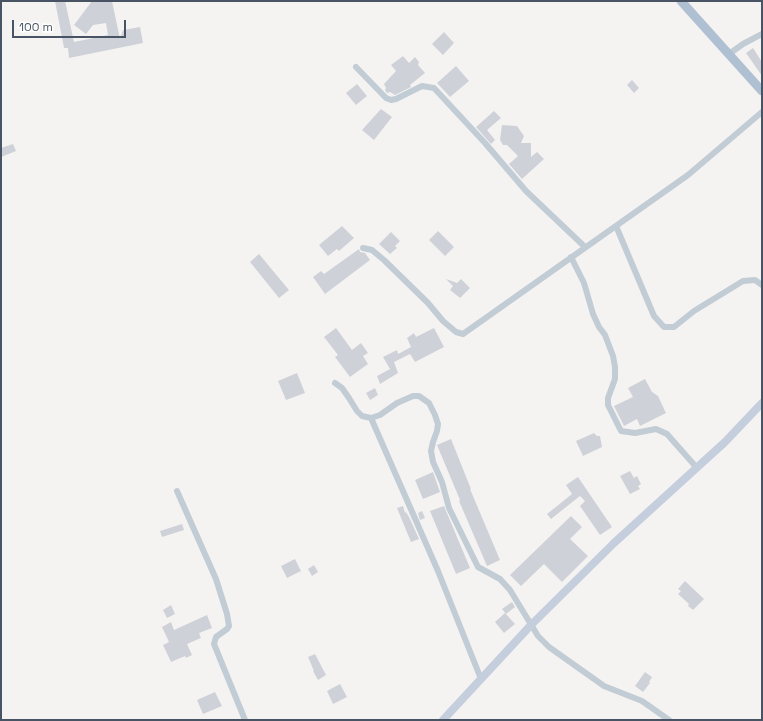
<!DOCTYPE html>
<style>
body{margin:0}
#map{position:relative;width:763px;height:721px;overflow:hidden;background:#f5f3f2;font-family:"Space Grotesk",sans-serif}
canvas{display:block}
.frame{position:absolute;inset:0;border:2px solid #485463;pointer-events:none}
.scale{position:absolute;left:12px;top:20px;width:114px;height:18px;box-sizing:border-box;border:2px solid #485463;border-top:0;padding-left:5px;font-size:12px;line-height:14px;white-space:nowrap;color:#485463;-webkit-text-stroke:3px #fff;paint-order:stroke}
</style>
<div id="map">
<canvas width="763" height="721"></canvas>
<div class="frame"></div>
<div class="scale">100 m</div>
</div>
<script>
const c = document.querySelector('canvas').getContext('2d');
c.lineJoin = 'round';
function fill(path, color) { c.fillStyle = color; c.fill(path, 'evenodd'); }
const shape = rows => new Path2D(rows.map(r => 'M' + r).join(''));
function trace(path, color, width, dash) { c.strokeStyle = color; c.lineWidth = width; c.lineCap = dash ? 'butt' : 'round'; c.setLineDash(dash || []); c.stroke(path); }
fill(shape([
 [55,1,65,1,74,42,108,35,106,23,93,25,86,34,74,25,92,1,112,1,120,39,123,30,140,27,143,43,69,58,68,48,64,48],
 [444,32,454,43,443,55,432,44],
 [753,48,762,62,762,76,746,53],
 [403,56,409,63,415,57,419,62,418,65,425,73,410,85,411,87,395,95,390,92,387,93,385,90,386,88,384,84,396,71,391,65],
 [456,66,469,81,450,97,437,83],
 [632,80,639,88,634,93,627,85],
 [357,84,367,96,356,105,346,93],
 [381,109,392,117,374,140,362,130],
 [494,111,501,118,487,130,495,140,491,144,476,127],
 [502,125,517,126,524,136,521,143,531,143,531,157,537,152,544,159,522,179,509,164,518,156,507,145,503,145,500,140],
 [13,144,16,151,1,157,1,148],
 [342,226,354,238,339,251,337,249,328,256,319,245],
 [438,231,454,247,445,256,429,240],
 [391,232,400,241,395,246,397,248,390,254,379,244],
 [359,249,360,252,365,253,370,260,325,294,313,277,321,271,324,274],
 [259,254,289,290,279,298,250,262],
 [446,279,457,283,461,279,470,288,460,298,450,290,453,286],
 [336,328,352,350,361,343,368,353,363,356,368,364,350,377,335,357,338,355,324,337],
 [434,328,444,347,415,362,410,354,394,362,398,373,380,384,377,376,390,369,383,357,397,350,398,354,411,347,407,338,414,333,416,337],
 [297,373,305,393,286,400,278,381],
 [645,379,652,392,658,396,666,413,640,426,637,419,624,426,614,406,633,397,628,388],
 [375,388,378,395,370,400,366,393],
 [594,433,597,436,600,436,602,447,583,456,576,441],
 [451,439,471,489,470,489,500,560,487,566,459,501,460,500,437,445],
 [630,471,634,478,637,476,641,484,638,486,640,489,630,494,620,476],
 [433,472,440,492,423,499,415,480],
 [578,477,612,527,600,535,580,506,585,501,580,496,551,519,547,514,572,494,566,485],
 [403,506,405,513,406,512,409,517,419,539,411,542,397,508],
 [444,506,470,568,456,574,430,511],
 [422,511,425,518,420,520,418,513],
 [571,516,582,527,570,539,588,556,562,582,544,564,521,586,510,575],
 [182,524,184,530,162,537,160,531],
 [295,559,301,571,287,578,281,566],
 [314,565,318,572,312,576,308,569],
 [685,581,704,599,693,610,688,606,689,604,678,594,681,591,678,589],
 [512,602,515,607,506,614,502,609],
 [171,605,175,614,167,618,163,610],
 [505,613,515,624,504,633,495,622],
 [207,615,212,628,199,633,201,638,187,644,192,655,186,658,185,656,171,662,163,645,169,642,162,627,171,622,174,630],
 [315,654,326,675,318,680,313,671,314,671,308,657],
 [645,672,652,677,649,682,650,683,643,692,635,686],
 [340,684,347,697,333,704,327,691],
 [215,692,222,706,203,714,197,700]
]), '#ced1d8');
trace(shape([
 [729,54,743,44,762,34],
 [356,67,386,98,391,100,396,99,422,86,434,88,485,143,526,191,585,247],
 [616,226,654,316,664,327,674,327,694,311,743,281,755,280,762,285],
 [363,248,372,250,384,260,428,303,443,321,456,332,463,334,688,175,762,112],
 [571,257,584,283,593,314,599,327,605,335,613,356,615,367,615,379,608,398,608,405,621,431,635,433,656,429,667,434,697,468],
 [335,383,342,388,349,398,357,411,362,416,371,418,380,415,397,403,413,396,419,396,429,403,435,415,438,424,437,431,433,442,431,451,433,462,442,482,449,508,478,567,500,579,510,590,538,636,549,647,604,686,642,701,669,720],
 [371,418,438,571,481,679],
 [177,491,216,579,227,614,229,626,227,629,216,637,214,644,245,720]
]), '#c2ccd5', 6);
trace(shape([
 [443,720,531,625,614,543,725,442,762,403]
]), '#c4cedd', 8);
trace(shape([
 [681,1,762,91]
]), '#b0c0d3', 9);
</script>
